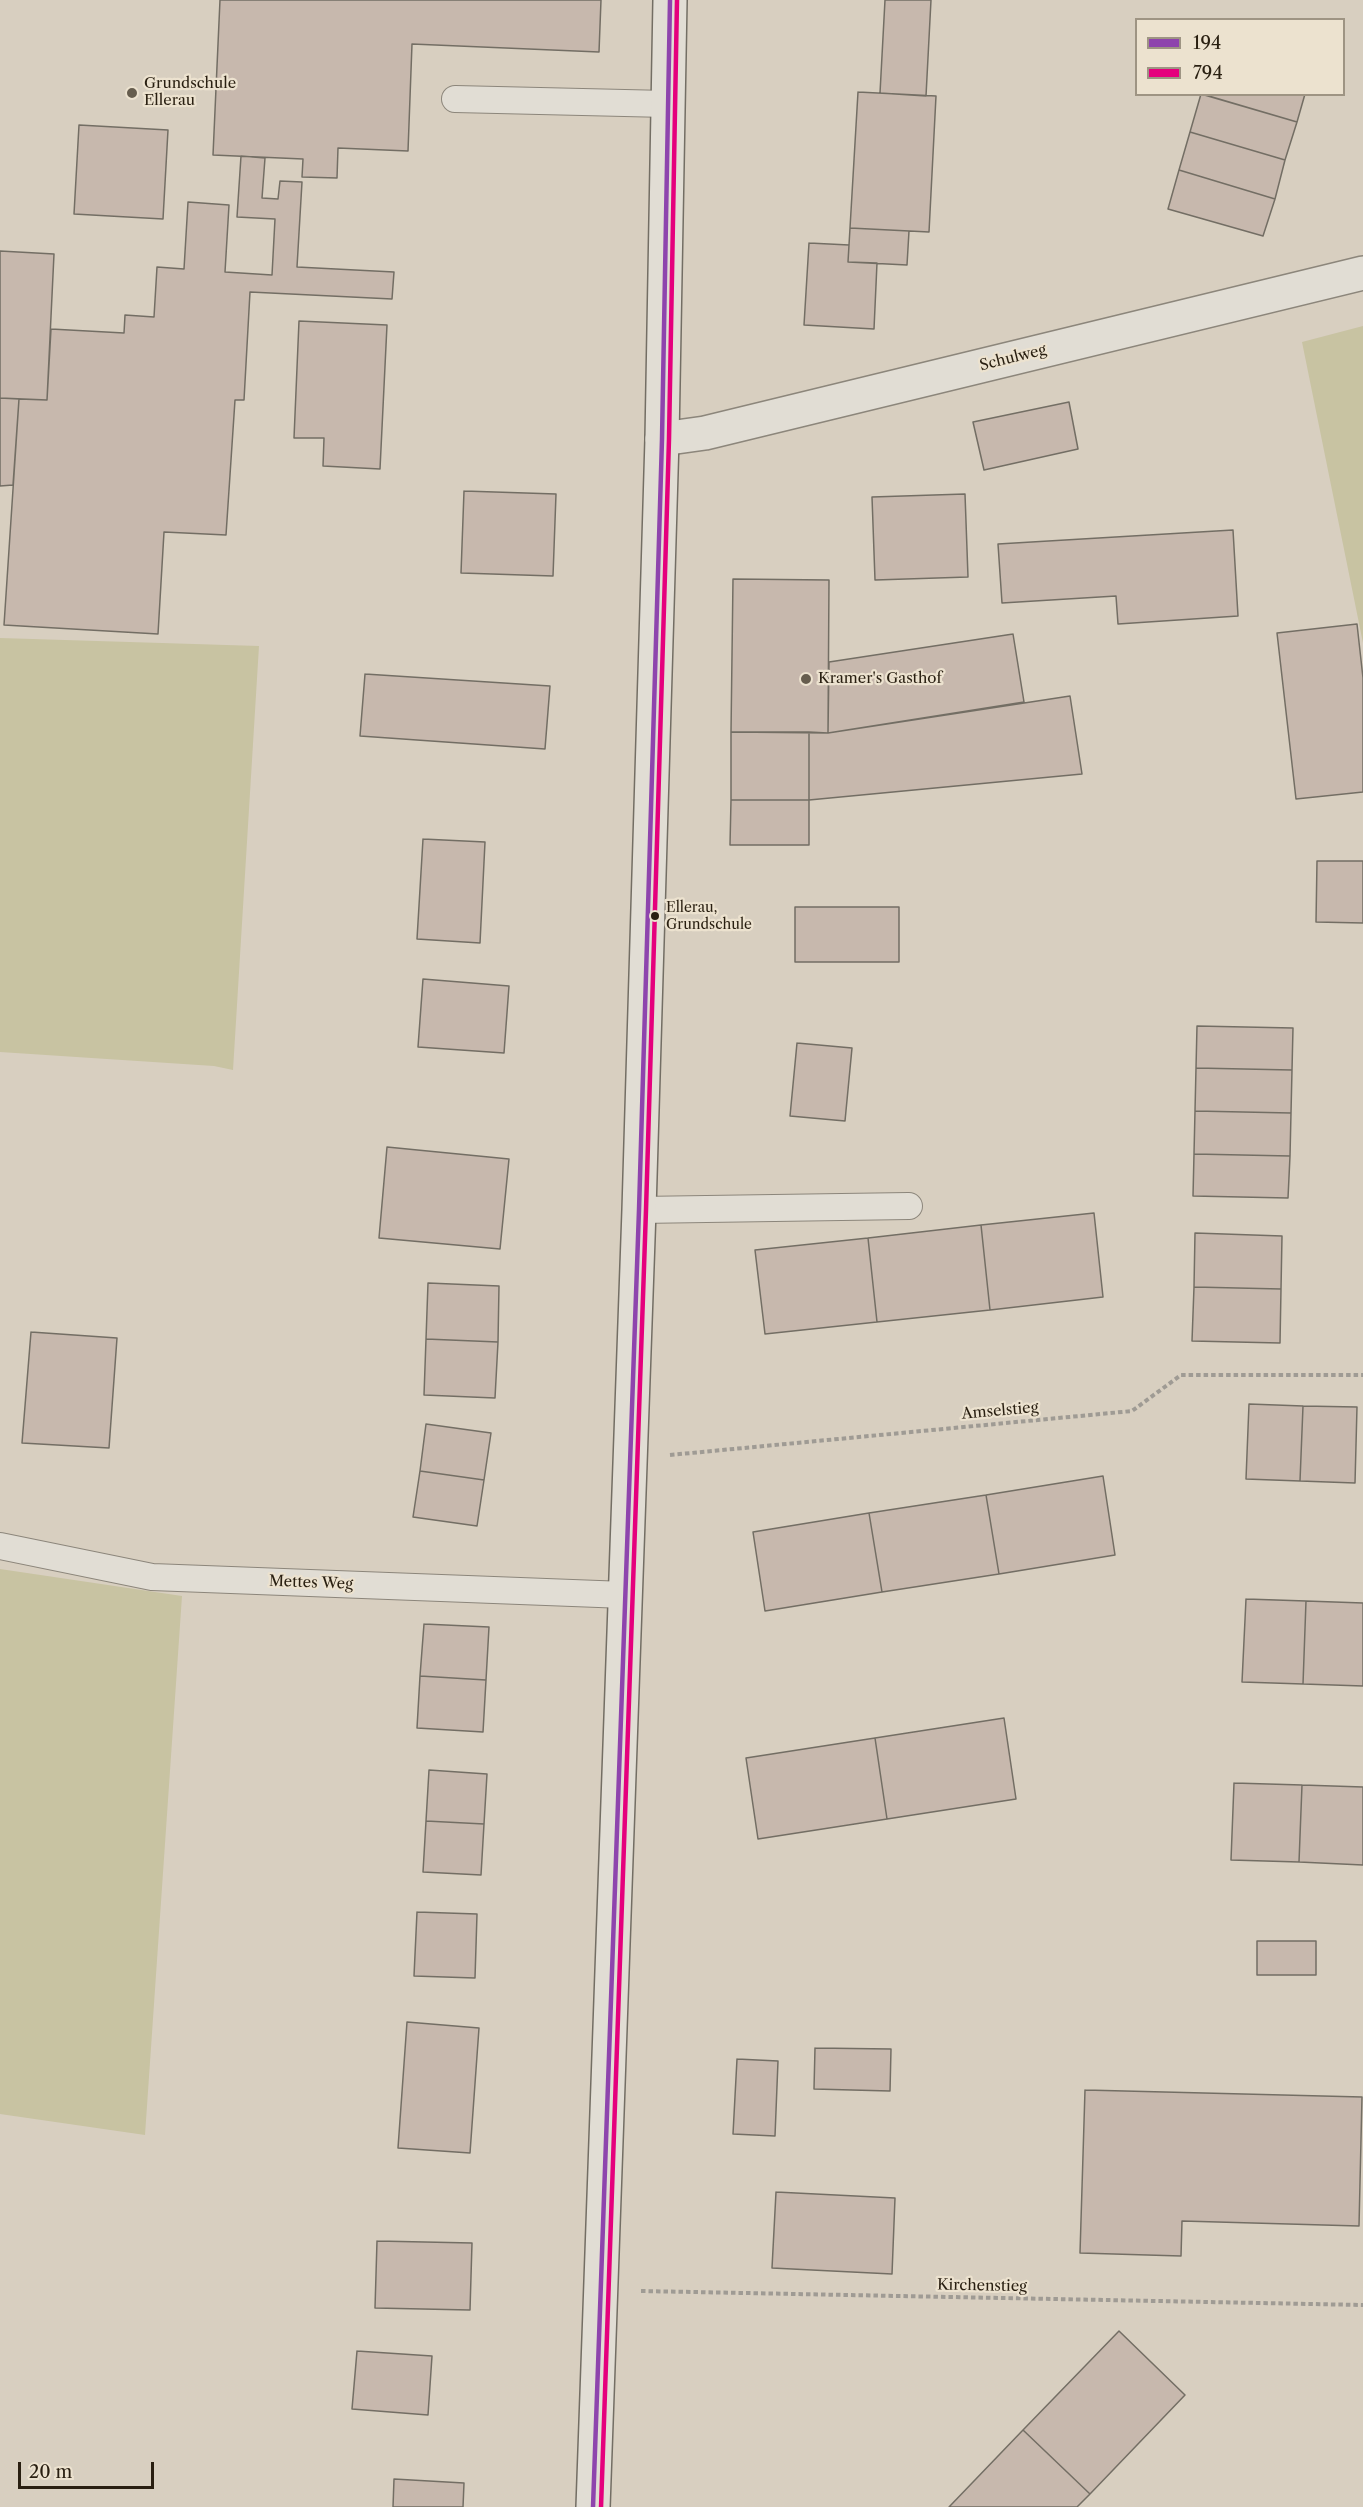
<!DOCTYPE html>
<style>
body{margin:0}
#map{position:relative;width:1363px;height:2507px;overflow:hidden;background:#d8cfc0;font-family:"Libre Caslon Text",serif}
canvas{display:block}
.legend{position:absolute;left:1135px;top:18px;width:210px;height:78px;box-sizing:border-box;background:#ece2cf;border:2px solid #9e9483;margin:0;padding:8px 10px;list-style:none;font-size:18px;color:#291f11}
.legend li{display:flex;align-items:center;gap:12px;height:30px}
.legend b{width:30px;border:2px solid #9e9483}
.scale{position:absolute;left:18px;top:2462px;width:136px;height:27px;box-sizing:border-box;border:3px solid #291f11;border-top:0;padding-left:8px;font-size:18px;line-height:21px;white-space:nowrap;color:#291f11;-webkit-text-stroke:4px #ece2cf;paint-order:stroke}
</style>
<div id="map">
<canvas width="1363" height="2507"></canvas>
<ul class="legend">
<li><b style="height:8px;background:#8e44ad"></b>194</li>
<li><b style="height:8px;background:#e5007d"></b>794</li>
</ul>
<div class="scale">20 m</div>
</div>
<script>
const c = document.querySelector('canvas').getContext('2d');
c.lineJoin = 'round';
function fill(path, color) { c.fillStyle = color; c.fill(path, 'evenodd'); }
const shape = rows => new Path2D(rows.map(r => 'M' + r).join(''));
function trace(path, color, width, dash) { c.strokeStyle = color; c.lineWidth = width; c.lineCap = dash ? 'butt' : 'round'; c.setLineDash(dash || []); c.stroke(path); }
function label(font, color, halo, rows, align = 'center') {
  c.font = font + ' "Libre Caslon Text",serif'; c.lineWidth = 4.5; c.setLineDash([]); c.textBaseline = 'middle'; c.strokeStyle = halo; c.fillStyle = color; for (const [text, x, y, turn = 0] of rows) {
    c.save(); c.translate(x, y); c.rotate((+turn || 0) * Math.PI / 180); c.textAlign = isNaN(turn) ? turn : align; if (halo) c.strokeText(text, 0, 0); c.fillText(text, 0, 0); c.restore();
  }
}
fill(shape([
 [1363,326,1363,643,1302,342],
 [0,638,259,646,233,1070,214,1066,0,1052],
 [0,1569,182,1596,145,2135,0,2114]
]), '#c8c3a2');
const building = shape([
 [220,0,601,0,599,52,412,44,408,151,338,148,337,178,302,177,303,159,213,155,220,0],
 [885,0,931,0,926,96,880,93,885,0],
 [858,92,936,96,929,232,850,228,858,92],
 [1201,94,1297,122,1285,160,1190,132,1201,94],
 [1202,94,1305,94,1297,122,1202,94],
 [79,125,168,130,163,219,74,214,79,125],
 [1190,132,1285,160,1275,199,1179,170,1190,132],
 [241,156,265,158,262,198,278,199,280,181,302,182,297,267,394,272,392,299,250,292,244,400,235,400,226,535,164,532,158,634,4,625,19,399,47,400,51,329,124,333,125,315,154,317,157,267,184,269,188,202,229,205,225,272,272,275,275,219,237,217,241,156],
 [1179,170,1275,199,1263,236,1168,209,1179,170],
 [850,228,909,231,907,265,848,262,850,228],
 [809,243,849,245,848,262,877,263,874,329,804,325,809,243],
 [0,251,54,254,47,400,0,398,0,251],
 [299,321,387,325,380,469,323,466,324,438,294,438,299,321],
 [0,398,19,399,13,485,0,486,0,398],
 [1069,402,1078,449,984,470,973,422,1069,402],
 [464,491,556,494,553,576,461,573,464,491],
 [965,494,968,577,875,580,872,497,965,494],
 [1233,530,1238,616,1118,624,1116,596,1002,603,998,544,1233,530],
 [733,579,829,580,828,733,731,732,733,579],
 [1357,624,1363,678,1363,792,1296,799,1277,633,1357,624],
 [1013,634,1024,702,828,733,829,662,1013,634],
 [365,674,550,686,545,749,360,736,365,674],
 [1070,696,1082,774,809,800,809,732,828,733,1070,696],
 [731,732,809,732,809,800,731,800,731,732],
 [731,800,809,800,809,845,730,845,731,800],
 [423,839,485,842,480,943,417,939,423,839],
 [1317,861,1363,861,1363,923,1316,922,1317,861],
 [795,907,899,907,899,962,795,962,795,907],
 [423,979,509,986,504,1053,418,1047,423,979],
 [1197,1026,1293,1028,1292,1070,1196,1068,1197,1026],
 [797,1043,852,1048,845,1121,790,1116,797,1043],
 [1196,1068,1292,1070,1291,1113,1195,1111,1196,1068],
 [1195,1111,1291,1113,1290,1156,1194,1154,1195,1111],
 [387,1147,509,1159,500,1249,379,1238,387,1147],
 [1194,1154,1290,1156,1288,1198,1193,1196,1194,1154],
 [1094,1213,1103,1297,990,1310,981,1225,1094,1213],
 [981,1225,990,1310,877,1322,868,1238,981,1225],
 [1195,1233,1282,1236,1281,1289,1194,1287,1195,1233],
 [868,1238,877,1322,765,1334,755,1250,868,1238],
 [428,1283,499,1286,498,1342,426,1339,428,1283],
 [1194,1287,1281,1289,1280,1343,1192,1341,1194,1287],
 [31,1332,117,1338,109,1448,22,1443,31,1332],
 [426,1339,498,1342,495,1398,424,1395,426,1339],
 [1249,1404,1303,1406,1300,1481,1246,1479,1249,1404],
 [1303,1406,1357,1407,1355,1483,1300,1481,1303,1406],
 [426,1424,491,1433,484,1480,420,1471,426,1424],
 [420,1471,484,1480,477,1526,413,1517,420,1471],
 [1103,1476,1115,1555,999,1574,986,1495,1103,1476],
 [986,1495,999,1574,882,1592,869,1513,986,1495],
 [869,1513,882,1592,765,1611,753,1532,869,1513],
 [1246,1599,1306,1601,1303,1684,1242,1682,1246,1599],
 [1306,1601,1363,1603,1363,1686,1303,1684,1306,1601],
 [424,1624,489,1627,486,1680,420,1676,424,1624],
 [420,1676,486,1680,483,1732,417,1728,420,1676],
 [1004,1718,1016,1799,887,1819,875,1738,1004,1718],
 [875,1738,887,1819,758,1839,746,1758,875,1738],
 [429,1770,487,1774,484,1824,426,1821,429,1770],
 [1234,1783,1302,1785,1299,1862,1231,1860,1234,1783],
 [1302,1785,1363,1787,1363,1865,1299,1862,1302,1785],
 [426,1821,484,1824,481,1875,423,1872,426,1821],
 [417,1912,477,1914,475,1978,414,1976,417,1912],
 [1257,1941,1316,1941,1316,1975,1257,1975,1257,1941],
 [407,2022,479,2028,470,2153,398,2148,407,2022],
 [815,2048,891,2049,890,2091,814,2089,815,2048],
 [737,2059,778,2061,775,2136,733,2134,737,2059],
 [1085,2090,1362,2097,1359,2226,1182,2221,1181,2256,1080,2253,1085,2090],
 [776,2192,895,2198,892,2274,772,2268,776,2192],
 [377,2241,472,2243,470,2310,375,2308,377,2241],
 [1119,2331,1185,2395,1090,2494,1023,2430,1119,2331],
 [357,2351,432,2356,428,2415,352,2409,357,2351],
 [1023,2430,1090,2494,1077,2507,949,2507,1023,2430],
 [394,2479,464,2483,463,2507,393,2507,394,2479]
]);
fill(building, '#c7b8ad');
trace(building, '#736e64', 1.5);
const lane = shape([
 [455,99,667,104],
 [639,1210,909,1206],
 [0,1546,152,1577,625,1595]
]);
const street = shape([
 [662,439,705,433,1363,273]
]);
const secondary = shape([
 [593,2507,639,1210,662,439,670,0]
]);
trace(lane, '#8c867b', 28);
trace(street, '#8c867b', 36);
trace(secondary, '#736e64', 36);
trace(shape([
 [670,1455,1132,1411,1181,1375,1363,1375],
 [641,2291,1363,2305]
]), '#9f9b94', 4, [4.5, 3]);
trace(lane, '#e1ddd4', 26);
trace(street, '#e1ddd4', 33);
trace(secondary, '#e1ddd4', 33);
trace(shape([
 [593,2507,639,1210,662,439,670,0]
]), '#8e44ad', 4.5);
trace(shape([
 [601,2507,646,1210,669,439,677,0]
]), '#e5007d', 4.5);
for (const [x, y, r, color] of [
 [132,93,6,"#665d4e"],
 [806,679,6,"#665d4e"],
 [655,916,5,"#291f11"]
]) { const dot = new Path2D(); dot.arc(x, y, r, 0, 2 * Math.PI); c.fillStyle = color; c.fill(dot); trace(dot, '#ece2cf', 2); }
label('14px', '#291f11', '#ece2cf', [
 ["Ellerau,",666,908],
 ["Grundschule",666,925]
], 'left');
label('15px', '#291f11', '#ece2cf', [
 ["Grundschule",144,84],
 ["Ellerau",144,101],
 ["Kramer's Gasthof",818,679]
], 'left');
label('15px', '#291f11', '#ece2cf', [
 ["Schulweg",1013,358,-14],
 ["Amselstieg",1000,1411,-5],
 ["Mettes Weg",311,1583,2],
 ["Kirchenstieg",982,2286,1]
]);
</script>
